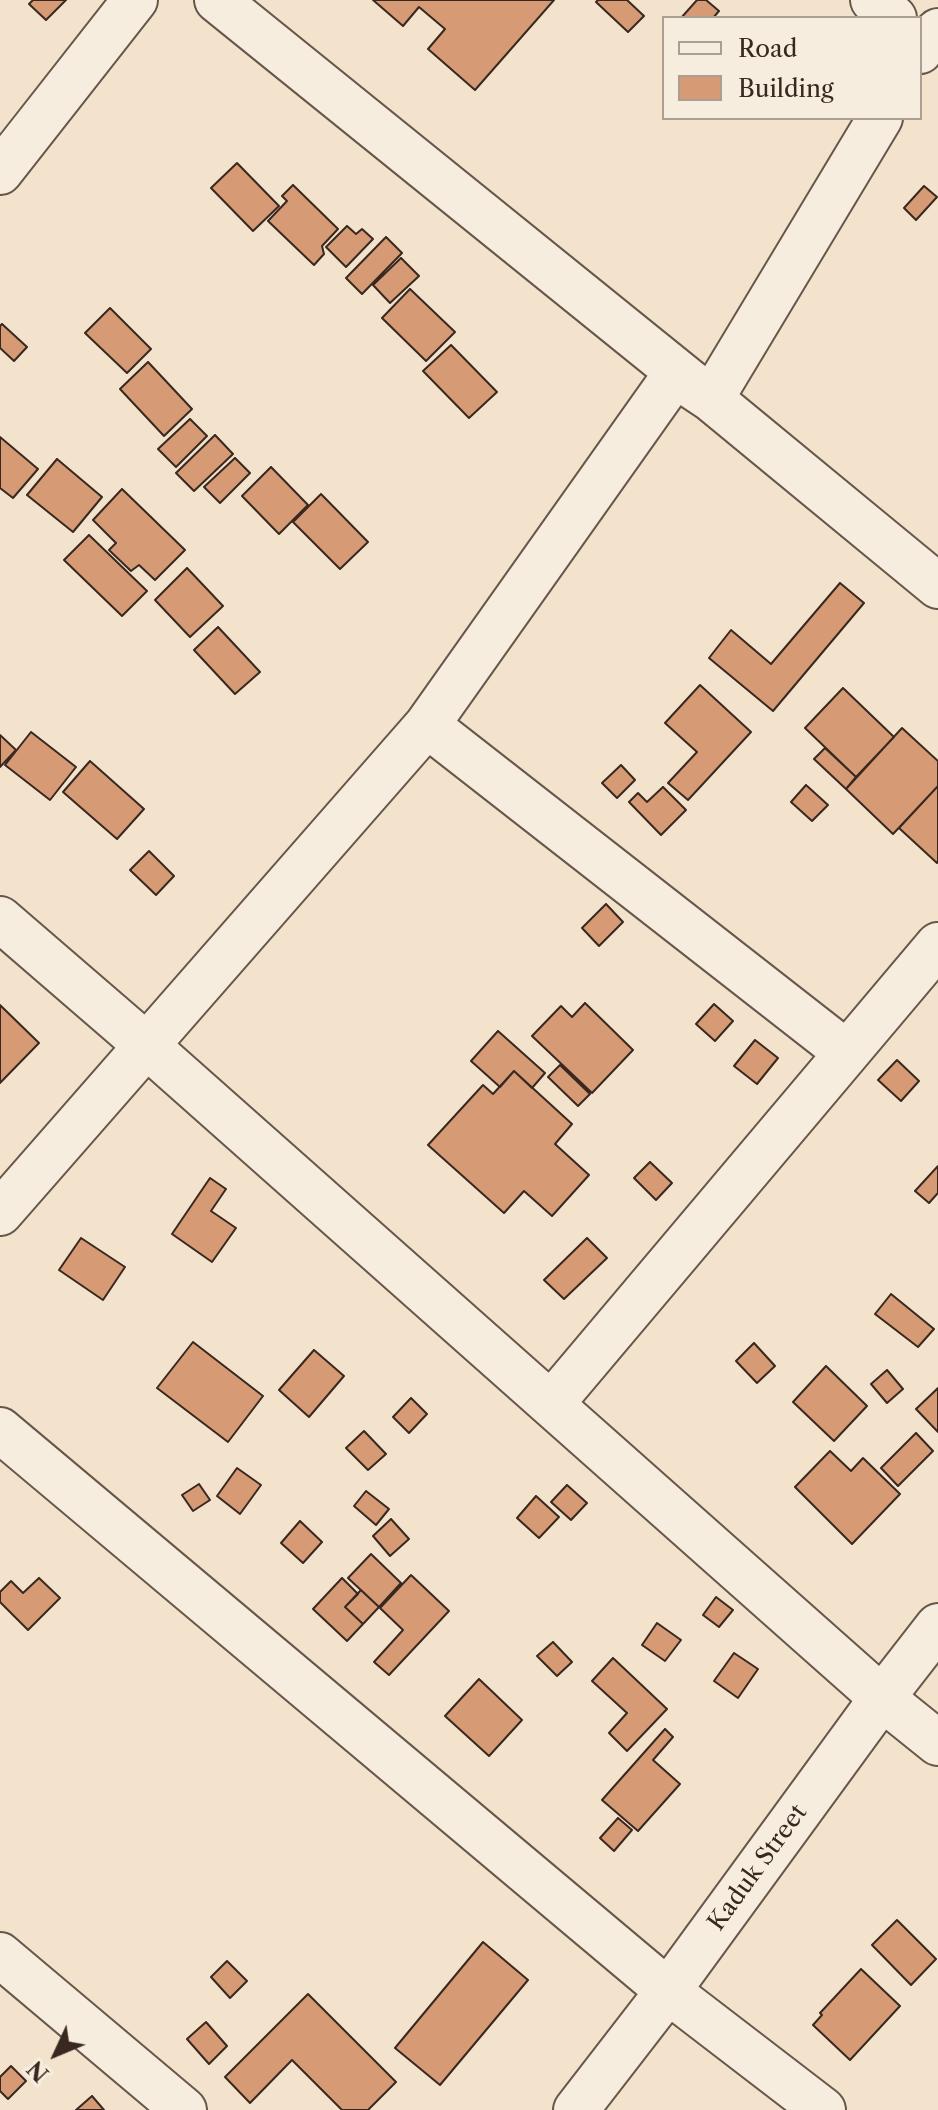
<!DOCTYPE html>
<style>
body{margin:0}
#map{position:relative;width:938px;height:2110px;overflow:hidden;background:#f3e3cc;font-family:"Libre Caslon Text",serif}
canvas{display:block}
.legend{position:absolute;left:662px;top:16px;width:260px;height:104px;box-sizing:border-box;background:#f7edde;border:2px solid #ab9e92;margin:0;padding:10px 14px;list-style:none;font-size:24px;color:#382820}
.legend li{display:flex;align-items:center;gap:16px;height:40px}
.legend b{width:40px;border:2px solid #ab9e92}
.north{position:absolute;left:16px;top:2014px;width:80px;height:80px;-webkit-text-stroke:6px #f7edde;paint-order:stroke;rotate:226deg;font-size:22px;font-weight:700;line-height:32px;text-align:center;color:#382820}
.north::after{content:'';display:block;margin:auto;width:28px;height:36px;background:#382820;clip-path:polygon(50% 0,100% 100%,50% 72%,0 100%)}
</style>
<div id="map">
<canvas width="938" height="2110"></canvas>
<ul class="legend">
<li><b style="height:10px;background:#f7edde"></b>Road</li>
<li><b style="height:22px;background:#d69b75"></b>Building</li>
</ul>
<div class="north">N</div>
</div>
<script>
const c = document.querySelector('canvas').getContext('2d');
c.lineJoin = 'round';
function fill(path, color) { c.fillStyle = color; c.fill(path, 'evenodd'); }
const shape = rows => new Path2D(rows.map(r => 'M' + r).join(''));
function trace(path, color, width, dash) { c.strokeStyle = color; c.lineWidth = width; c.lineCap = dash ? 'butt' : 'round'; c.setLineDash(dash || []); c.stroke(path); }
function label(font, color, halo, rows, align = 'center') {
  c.font = font + ' "Libre Caslon Text",serif'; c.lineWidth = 6; c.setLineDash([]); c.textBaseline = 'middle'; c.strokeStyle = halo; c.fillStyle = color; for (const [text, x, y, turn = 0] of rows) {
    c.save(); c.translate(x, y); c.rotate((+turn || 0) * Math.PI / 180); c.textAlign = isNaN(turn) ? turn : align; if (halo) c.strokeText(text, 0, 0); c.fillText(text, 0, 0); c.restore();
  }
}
const building = shape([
 [33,0,66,0,46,20,29,4,33,0],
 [373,0,554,0,475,90,428,49,445,29,419,7,403,26,373,0],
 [598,0,627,0,644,16,628,32,596,2,598,0],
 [697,0,706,0,719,11,713,18,681,18,697,0],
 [237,163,279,206,253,231,211,188,237,163],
 [293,185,338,229,322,246,324,254,314,265,268,221,287,201,282,196,293,185],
 [924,186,937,197,916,220,904,208,924,186],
 [347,226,356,234,362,229,373,239,346,267,326,247,347,226],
 [386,237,402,253,362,294,346,278,386,237],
 [401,258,419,276,390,303,373,285,401,258],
 [410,289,455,332,426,361,382,318,410,289],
 [110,308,151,349,127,373,85,333,110,308],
 [2,324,27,347,14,361,0,348,0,326,2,324],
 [451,345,497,392,469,418,423,371,451,345],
 [148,362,192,409,164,436,120,389,148,362],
 [190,419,207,436,176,467,158,449,190,419],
 [215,435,233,454,194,491,176,473,215,435],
 [0,437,38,469,13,498,0,488,0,437],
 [235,458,250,473,220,503,204,487,235,458],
 [57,459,102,497,73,532,27,495,57,459],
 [271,467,308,505,279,534,242,496,271,467],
 [122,489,185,550,155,580,139,565,131,571,109,550,116,543,93,520,122,489],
 [321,494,368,542,340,569,293,522,321,494],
 [89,535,147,591,122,616,64,560,89,535],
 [187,568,223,606,190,637,155,600,187,568],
 [840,583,864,603,773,711,709,658,731,630,771,664,840,583],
 [218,627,260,672,235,694,194,650,218,627],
 [700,685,751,732,688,800,668,783,697,752,665,723,700,685],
 [843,688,894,737,856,777,805,728,843,688],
 [902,728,938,761,938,786,893,834,846,789,902,728],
 [31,732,76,767,50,800,5,765,31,732],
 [0,735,16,750,0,767,0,735],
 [825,748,856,777,846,789,814,759,825,748],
 [90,761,144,809,117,839,63,792,90,761],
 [621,765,635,780,617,798,602,783,621,765],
 [806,785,828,805,812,821,791,802,806,785],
 [938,786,938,861,937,863,899,828,938,786],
 [663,787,686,810,661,835,629,802,638,793,647,802,663,787],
 [149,851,174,876,156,895,130,870,149,851],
 [606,904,623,922,599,946,582,928,606,904],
 [585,1003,633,1050,592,1093,532,1036,561,1006,572,1017,585,1003],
 [714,1004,733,1021,715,1041,696,1024,714,1004],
 [0,1005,39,1043,0,1083,0,1005],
 [498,1031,545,1073,532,1088,514,1071,500,1087,471,1061,498,1031],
 [755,1040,778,1058,757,1084,734,1066,755,1040],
 [897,1060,919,1081,901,1101,878,1080,897,1060],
 [560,1065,590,1094,578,1106,548,1077,560,1065],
 [514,1071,572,1124,555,1144,589,1175,552,1216,524,1191,504,1213,428,1145,483,1085,493,1094,514,1071],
 [650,1162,672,1183,656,1200,634,1178,650,1162],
 [938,1166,938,1193,929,1203,915,1191,938,1166],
 [210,1178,226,1189,211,1211,236,1228,212,1262,172,1234,210,1178],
 [81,1238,125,1267,103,1300,59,1270,81,1238],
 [587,1238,607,1258,564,1299,544,1280,587,1238],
 [891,1294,934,1329,918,1347,875,1314,891,1294],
 [193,1342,263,1396,228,1442,157,1388,193,1342],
 [754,1343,775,1366,757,1383,736,1361,754,1343],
 [314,1350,344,1376,309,1417,279,1390,314,1350],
 [826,1366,867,1406,834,1441,793,1402,826,1366],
 [887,1370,903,1389,887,1403,871,1384,887,1370],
 [938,1388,938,1432,916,1409,938,1388],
 [411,1398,427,1414,409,1433,393,1417,411,1398],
 [364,1431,386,1454,368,1470,346,1448,364,1431],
 [916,1433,933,1451,898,1486,881,1468,916,1433],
 [830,1451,851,1471,863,1458,900,1494,852,1544,795,1487,830,1451],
 [237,1468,261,1485,240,1514,217,1496,237,1468],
 [199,1484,210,1500,193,1511,182,1495,199,1484],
 [567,1485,587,1503,571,1520,551,1502,567,1485],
 [366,1491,389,1509,376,1525,354,1506,366,1491],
 [536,1496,559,1517,539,1538,517,1518,536,1496],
 [391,1519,409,1539,390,1556,373,1536,391,1519],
 [300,1521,322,1542,303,1563,281,1543,300,1521],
 [371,1554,401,1583,379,1607,348,1578,371,1554],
 [411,1575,449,1611,389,1675,374,1662,403,1630,380,1608,411,1575],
 [39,1578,60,1598,28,1630,0,1602,0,1592,11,1581,23,1593,39,1578],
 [342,1578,358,1594,345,1607,363,1624,347,1641,313,1609,342,1578],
 [361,1590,379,1607,363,1624,345,1607,361,1590],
 [716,1597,733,1610,719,1627,703,1615,716,1597],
 [657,1623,681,1640,665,1661,642,1645,657,1623],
 [553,1642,572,1662,557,1676,537,1656,553,1642],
 [734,1653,758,1669,738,1698,714,1681,734,1653],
 [613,1658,667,1709,627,1751,609,1733,627,1713,592,1681,613,1658],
 [479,1679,522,1720,489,1756,445,1716,479,1679],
 [665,1729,673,1737,653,1760,680,1784,638,1831,602,1800,665,1729],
 [618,1818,632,1830,614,1851,600,1838,618,1818],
 [897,1920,936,1959,911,1985,872,1945,897,1920],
 [483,1942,528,1980,440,2085,395,2048,483,1942],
 [227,1961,247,1981,230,1998,211,1977,227,1961],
 [861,1969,900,2006,850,2060,813,2025,822,2015,820,2013,861,1969],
 [308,1994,396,2082,368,2110,342,2110,292,2060,250,2103,225,2077,308,1994],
 [206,2022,227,2046,209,2064,187,2039,206,2022],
 [11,2066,26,2081,8,2099,0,2091,0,2077,11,2066],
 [92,2096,104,2110,76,2110,92,2096]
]);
fill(building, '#d69b75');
trace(building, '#382820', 2);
const minor = shape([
 [217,0,711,399,938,586],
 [873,0,894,18],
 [920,51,924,44,938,31],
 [0,172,135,0],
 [427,725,847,1053],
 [0,919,146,1045,882,1698,938,1743],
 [0,1213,427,725,675,375,711,399,880,118],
 [551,1404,938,945],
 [0,1430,668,1991,823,2110],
 [0,1955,184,2110]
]);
const tertiary = shape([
 [576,2110,668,1991,882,1698,938,1626]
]);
trace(minor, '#67574b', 48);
trace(tertiary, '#67574b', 48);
trace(minor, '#f7edde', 44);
trace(tertiary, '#f7edde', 44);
label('24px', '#382820', '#f7edde', [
 ["Kaduk Street",758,1868,-54]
]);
</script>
